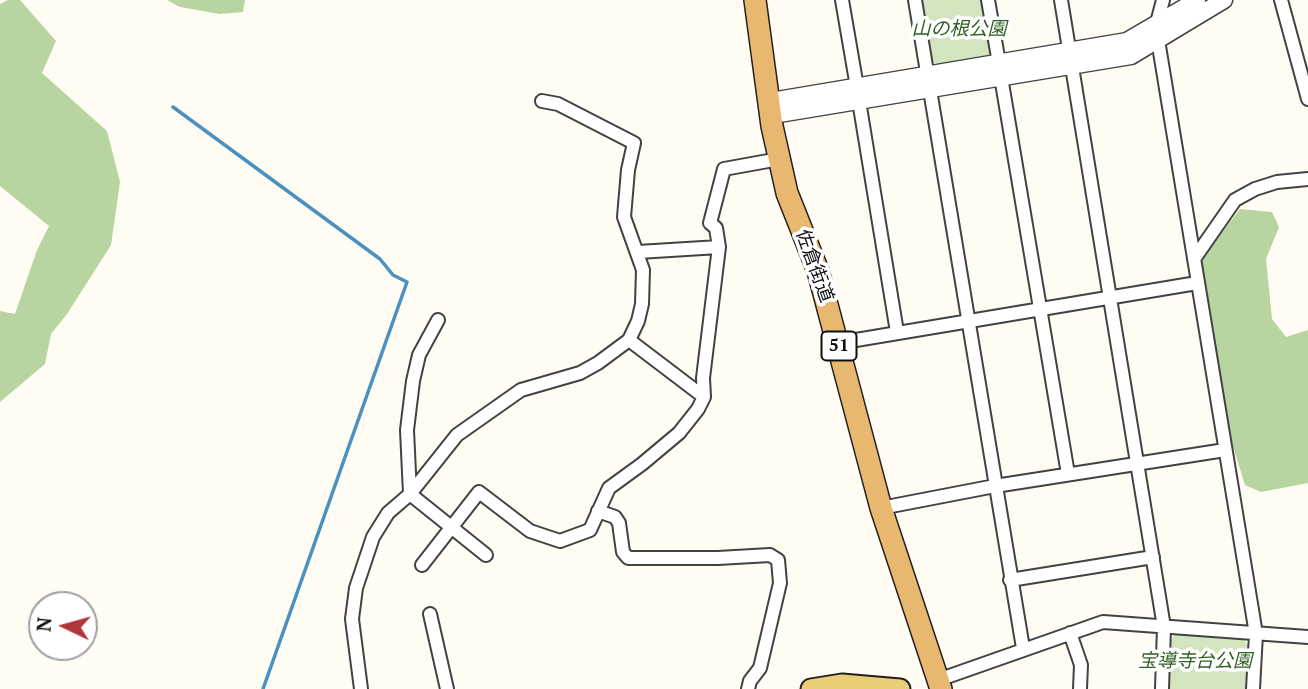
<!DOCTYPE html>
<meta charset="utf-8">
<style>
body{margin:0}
#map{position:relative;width:1308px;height:689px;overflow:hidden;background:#fefcf3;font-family:"PT Serif",serif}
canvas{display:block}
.north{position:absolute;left:28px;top:591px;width:70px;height:70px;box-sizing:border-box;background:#fff;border:2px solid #9f9f9f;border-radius:50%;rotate:275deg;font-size:19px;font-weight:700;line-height:28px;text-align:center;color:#0f0f0f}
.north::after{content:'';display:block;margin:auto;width:24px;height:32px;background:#b1353b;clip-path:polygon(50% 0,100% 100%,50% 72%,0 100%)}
</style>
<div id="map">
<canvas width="1308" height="689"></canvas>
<div class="north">N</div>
</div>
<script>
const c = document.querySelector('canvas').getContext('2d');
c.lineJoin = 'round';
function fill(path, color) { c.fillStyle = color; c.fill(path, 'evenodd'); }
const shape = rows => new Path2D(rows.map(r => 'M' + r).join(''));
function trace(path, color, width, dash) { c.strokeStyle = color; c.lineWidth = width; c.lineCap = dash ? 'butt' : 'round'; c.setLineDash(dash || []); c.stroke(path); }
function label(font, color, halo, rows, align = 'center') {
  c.font = font + ' "PT Serif","Noto Sans JP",serif'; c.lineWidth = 7; c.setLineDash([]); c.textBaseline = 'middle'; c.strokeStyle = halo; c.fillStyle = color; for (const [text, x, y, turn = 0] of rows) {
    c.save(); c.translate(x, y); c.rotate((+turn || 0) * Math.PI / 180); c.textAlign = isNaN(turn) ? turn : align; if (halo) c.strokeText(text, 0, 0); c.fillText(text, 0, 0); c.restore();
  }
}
fill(shape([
 [921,0,985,0,993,49,988,56,938,65,932,61],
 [1176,634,1244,640,1249,647,1247,689,1166,689,1169,641]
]), '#d3e5bf');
fill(shape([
 [8,0,20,0,56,41,42,73,107,131,120,182,111,245,67,314,51,334,45,364,0,402,0,311,15,314,37,250,49,226,0,186,0,4],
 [167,0,245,0,243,12,220,14,180,7],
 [1240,209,1272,212,1279,227,1266,259,1272,319,1286,337,1308,330,1308,483,1261,492,1245,485,1234,450,1223,406,1199,263]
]), '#b8d4a0');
trace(shape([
 [173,107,380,259,393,275,407,282,263,689]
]), '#4b91bf', 3.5);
const minor = shape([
 [842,0,857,87],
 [915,0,1023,648],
 [988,0,999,63],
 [1061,0,1164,627,1162,689],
 [1281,0,1308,99],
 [1157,23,1163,0],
 [1158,40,1256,634,1253,689],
 [1001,77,1068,474],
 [859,101,897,332],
 [638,252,719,247],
 [1194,259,1235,200,1255,189,1277,182,1308,179],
 [438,320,419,355,413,381,407,430,410,494,486,555],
 [629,340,704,397],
 [838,343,1197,283],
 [881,508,995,486,1225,450],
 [598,511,615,517,619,523,623,552,628,558,718,558,770,555,778,560,780,583,760,668,750,681,748,689],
 [422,565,479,492,530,531,560,541,590,530,609,488,642,464,679,433,698,409,704,397,703,378,719,247,716,228,710,223,724,169,779,159],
 [1010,580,1153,557],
 [430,614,447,689],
 [1070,633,1081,665,1080,689],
 [938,680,1103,622,1308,637],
 [361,689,352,619,356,588,373,537,388,513,410,494,457,435,521,390,580,373,598,363,629,340,638,321,642,304,643,270,624,217,628,170,634,143,558,104,542,101]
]);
const tertiary = shape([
 [1197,0,1127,41,777,100,770,109,779,114,1131,56,1224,0]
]);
const primary = shape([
 [811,689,842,684,900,689]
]);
const trunk = shape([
 [755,0,772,126,787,193,818,271,881,508,941,689]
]);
trace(minor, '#424242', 16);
trace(tertiary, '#424242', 19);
trace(primary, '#202020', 23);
trace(trunk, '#202020', 24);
trace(minor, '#fff', 12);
trace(tertiary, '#fff', 16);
trace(primary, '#eace77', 19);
trace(trunk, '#e8b870', 21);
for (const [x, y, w] of [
 [839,346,35]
]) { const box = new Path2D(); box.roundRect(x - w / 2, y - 14.5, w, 29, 5); c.fillStyle = '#fff'; c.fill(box); trace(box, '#0f0f0f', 2); }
label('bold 18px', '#0f0f0f', null, [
 ["51",839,346]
]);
label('italic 19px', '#326126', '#fff', [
 ["山の根公園",959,30],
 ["宝導寺台公園",1195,662]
]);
label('19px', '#0f0f0f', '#fff', [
 ["佐倉街道",814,266,70]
]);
</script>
